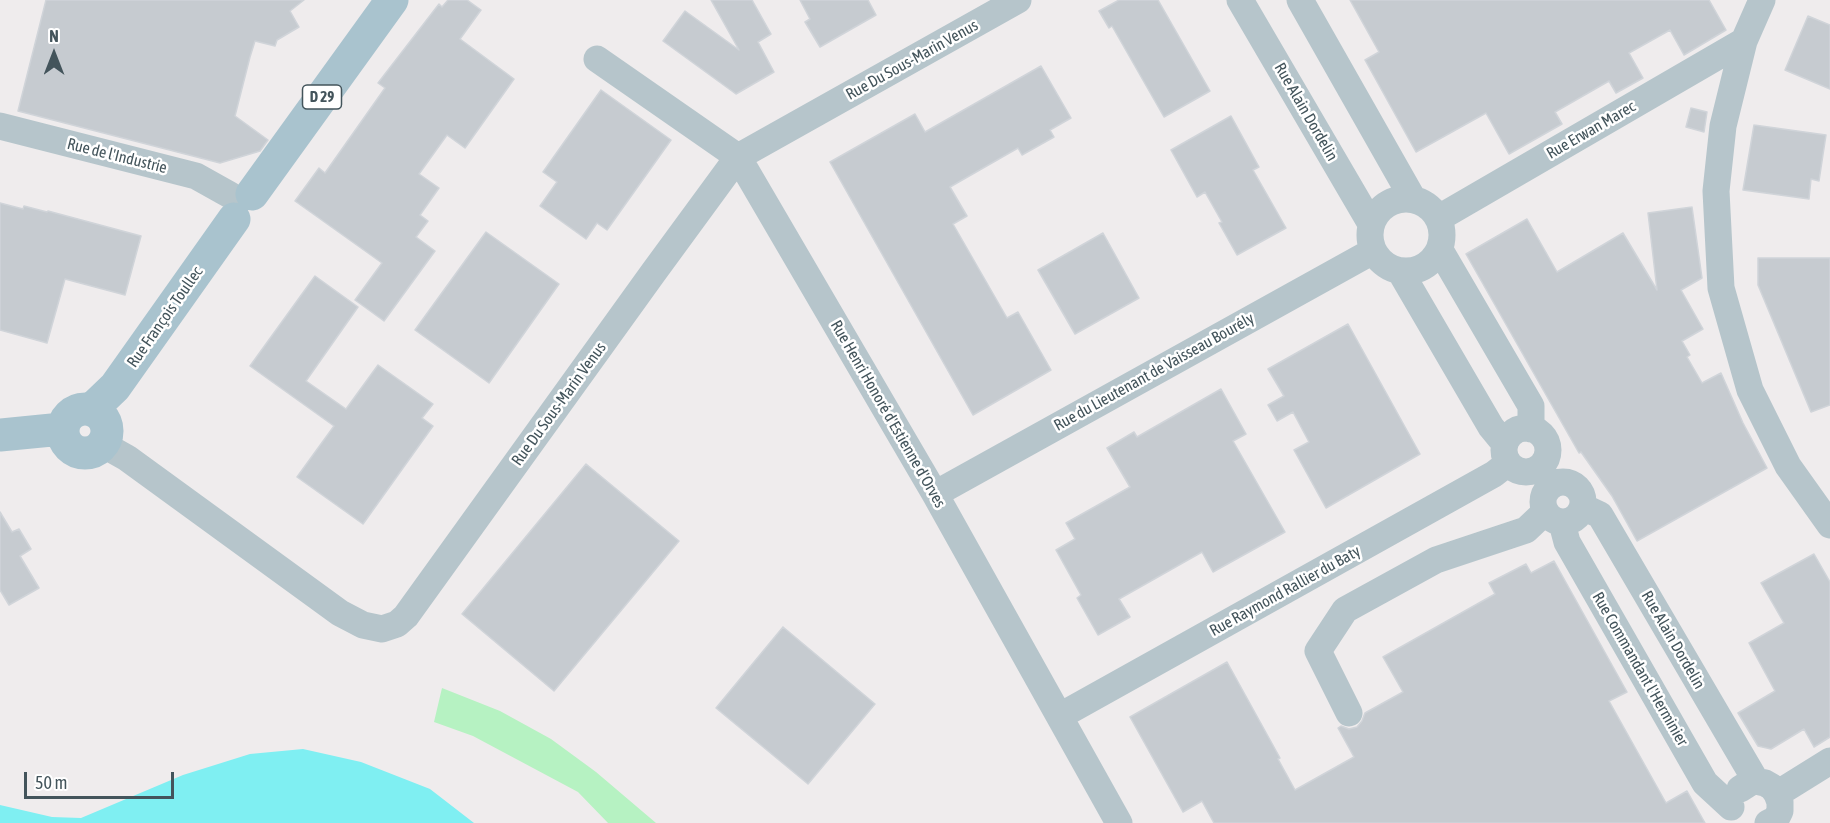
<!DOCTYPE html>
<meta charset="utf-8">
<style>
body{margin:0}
#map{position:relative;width:1830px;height:823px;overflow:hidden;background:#efeced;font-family:"Asap Condensed",sans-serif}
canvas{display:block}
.north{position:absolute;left:24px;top:24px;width:60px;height:60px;-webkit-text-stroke:4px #fff;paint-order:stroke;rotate:0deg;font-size:16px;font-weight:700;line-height:24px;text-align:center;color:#43545b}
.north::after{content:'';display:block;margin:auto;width:21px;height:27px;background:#43545b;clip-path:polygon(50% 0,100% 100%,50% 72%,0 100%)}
.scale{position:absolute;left:24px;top:772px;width:150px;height:27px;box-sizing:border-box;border:3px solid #43545b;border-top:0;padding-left:8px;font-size:18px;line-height:21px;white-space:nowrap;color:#43545b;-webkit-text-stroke:4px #fff;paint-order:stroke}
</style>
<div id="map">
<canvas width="1830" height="823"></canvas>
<div class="north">N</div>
<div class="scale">50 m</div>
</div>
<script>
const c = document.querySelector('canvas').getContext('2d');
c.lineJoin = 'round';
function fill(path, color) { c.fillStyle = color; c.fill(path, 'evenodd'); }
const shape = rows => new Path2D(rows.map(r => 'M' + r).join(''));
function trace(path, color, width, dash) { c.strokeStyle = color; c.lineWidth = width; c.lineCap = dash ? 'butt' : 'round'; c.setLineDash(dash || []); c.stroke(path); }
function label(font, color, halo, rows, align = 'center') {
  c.font = font + ' "Asap Condensed",sans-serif'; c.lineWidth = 5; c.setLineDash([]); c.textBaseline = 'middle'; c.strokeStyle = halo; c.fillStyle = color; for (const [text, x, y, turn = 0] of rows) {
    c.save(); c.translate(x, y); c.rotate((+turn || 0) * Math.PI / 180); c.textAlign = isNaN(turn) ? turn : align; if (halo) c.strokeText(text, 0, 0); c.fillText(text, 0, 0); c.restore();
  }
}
fill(shape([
 [442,688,500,711,551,739,596,772,656,823,608,823,578,792,473,736,434,722]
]), '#b6f2c2');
fill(shape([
 [303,749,361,762,430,789,474,823,0,823,0,805,52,817,81,818,183,775,250,754]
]), '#7feff2');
const building = shape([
 [46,0,304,0,290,11,299,27,277,40,275,46,255,41,250,57,235,116,268,140,260,151,220,163,18,111,46,0],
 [448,0,467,0,481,10,460,39,514,79,465,148,447,135,419,174,439,188,420,215,428,221,416,237,435,251,384,321,355,300,382,263,295,201,319,168,325,173,385,88,378,83,439,4,442,7,448,0],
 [711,0,752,0,771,34,758,42,774,72,736,94,663,41,685,11,739,50,711,0],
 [800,0,868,0,876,15,820,47,805,22,810,19,800,0],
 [1119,0,1158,0,1210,91,1164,117,1112,26,1109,28,1099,11,1119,0],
 [1350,0,1709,0,1726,30,1684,55,1670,30,1629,53,1643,78,1616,93,1609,81,1555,112,1562,124,1509,154,1486,113,1416,152,1365,60,1379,52,1350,0],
 [1808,16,1830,25,1830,89,1785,70,1808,16],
 [1041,66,1071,118,1050,130,1054,137,1022,155,1018,148,950,187,967,216,953,224,1007,318,1018,312,1051,370,973,415,830,162,915,114,925,132,1041,66],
 [601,90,671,140,607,230,597,223,586,239,540,206,557,182,543,172,601,90],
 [1691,108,1707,112,1704,132,1686,127,1691,108],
 [1231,116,1259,167,1253,170,1286,228,1237,255,1219,223,1222,222,1205,192,1197,197,1171,150,1231,116],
 [1754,125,1826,135,1819,181,1811,179,1809,199,1743,190,1754,125],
 [0,203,23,209,24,206,47,212,48,211,141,236,125,295,65,279,47,343,0,330,0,203],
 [1692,207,1702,278,1681,290,1703,329,1682,341,1690,355,1687,357,1702,383,1721,373,1743,423,1767,468,1637,541,1612,496,1581,452,1579,453,1466,254,1527,219,1557,272,1623,233,1657,290,1648,213,1692,207],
 [486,232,559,284,489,383,415,330,486,232],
 [1103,233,1139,298,1075,334,1038,270,1103,233],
 [1758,258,1830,258,1830,405,1811,412,1758,285,1758,258],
 [315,276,358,307,306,381,346,409,378,365,433,404,422,418,433,426,363,524,297,477,334,426,250,366,315,276],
 [1348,324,1420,454,1326,508,1294,450,1309,442,1293,412,1277,421,1268,405,1284,396,1268,369,1348,324],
 [1221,389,1246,434,1233,441,1285,532,1213,572,1202,552,1119,599,1130,617,1098,635,1077,598,1081,595,1056,550,1075,539,1066,523,1130,487,1107,448,1134,432,1137,437,1221,389],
 [586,464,679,541,554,691,462,614,586,464],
 [0,512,12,532,19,529,31,549,20,556,39,588,9,605,0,590,0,512],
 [1814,554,1830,582,1830,737,1814,747,1804,729,1771,749,1758,746,1738,713,1775,691,1749,643,1784,623,1761,583,1814,554],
 [1554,561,1627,692,1609,701,1666,803,1687,791,1705,823,1214,823,1202,801,1183,812,1130,717,1227,662,1280,758,1278,759,1295,790,1354,757,1338,728,1341,726,1349,729,1357,727,1362,721,1365,713,1403,692,1383,657,1495,594,1489,583,1526,564,1531,573,1554,561],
 [783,627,875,704,808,784,716,708,783,627]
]);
fill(building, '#c6cbd0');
trace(building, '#d0d4d9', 1.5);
trace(shape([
 [1240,0,1371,224],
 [1300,0,1413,199],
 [1762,0,1744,41,1723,126,1716,191,1721,288,1750,390,1788,466,1830,525],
 [597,59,738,157,935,494,1119,823],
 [0,126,196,176,230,195],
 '1370 235a36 36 0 1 1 72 0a36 36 0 1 1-72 0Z',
 [1439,218,1744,41],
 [1440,250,1531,406,1531,429],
 [1400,271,1491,427,1505,444],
 '1504 450a22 22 0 1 1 44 0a22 22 0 1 1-44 0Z',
 [102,444,127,458,340,613,363,625,382,629,397,624,406,616,653,273,738,157,1018,0],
 '1543 502a20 20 0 1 1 40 0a20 20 0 1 1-40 0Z',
 [935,494,1373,251],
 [1583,507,1600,515,1756,781],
 [1562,523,1567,542,1705,783,1731,807],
 [1349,713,1318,651,1345,610,1436,560,1526,530,1545,512],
 [1060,716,1494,474,1508,463],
 [1740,789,1751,782,1756,781,1765,783,1772,787,1777,794,1780,802,1780,811,1776,819,1768,823],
 [1777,794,1830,761]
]), '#b6c5cb', 27);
trace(shape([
 [252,194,392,0],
 '63 431a22 22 0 1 1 44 0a22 22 0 1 1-44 0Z',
 [91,410,115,387,234,219],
 [0,435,62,429]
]), '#a9c3ce', 33);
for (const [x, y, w] of [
 [322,97,39]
]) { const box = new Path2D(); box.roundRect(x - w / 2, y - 12, w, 24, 4.5); c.fillStyle = '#fff'; c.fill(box); trace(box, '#43545b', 1.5); }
label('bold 15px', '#43545b', null, [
 ["D 29",322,97]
]);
label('16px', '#43545b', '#fff', [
 ["Rue Du Sous-Marin Venus",912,60,-29],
 ["Rue Alain Dordelin",1306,112,60],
 ["Rue Erwan Marec",1591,130,-30],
 ["Rue de l'Industrie",117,156,14],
 ["Rue François Toullec",165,317,-55],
 ["Rue du Lieutenant de Vaisseau Bourély",1154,372,-29],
 ["Rue Du Sous-Marin Venus",559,404,-54],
 ["Rue Henri Honoré d'Estienne d'Orves",888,414,60],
 ["Rue Raymond Rallier du Baty",1285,591,-29],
 ["Rue Alain Dordelin",1673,640,60],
 ["Rue Commandant l'Herminier",1640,669,60]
]);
</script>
